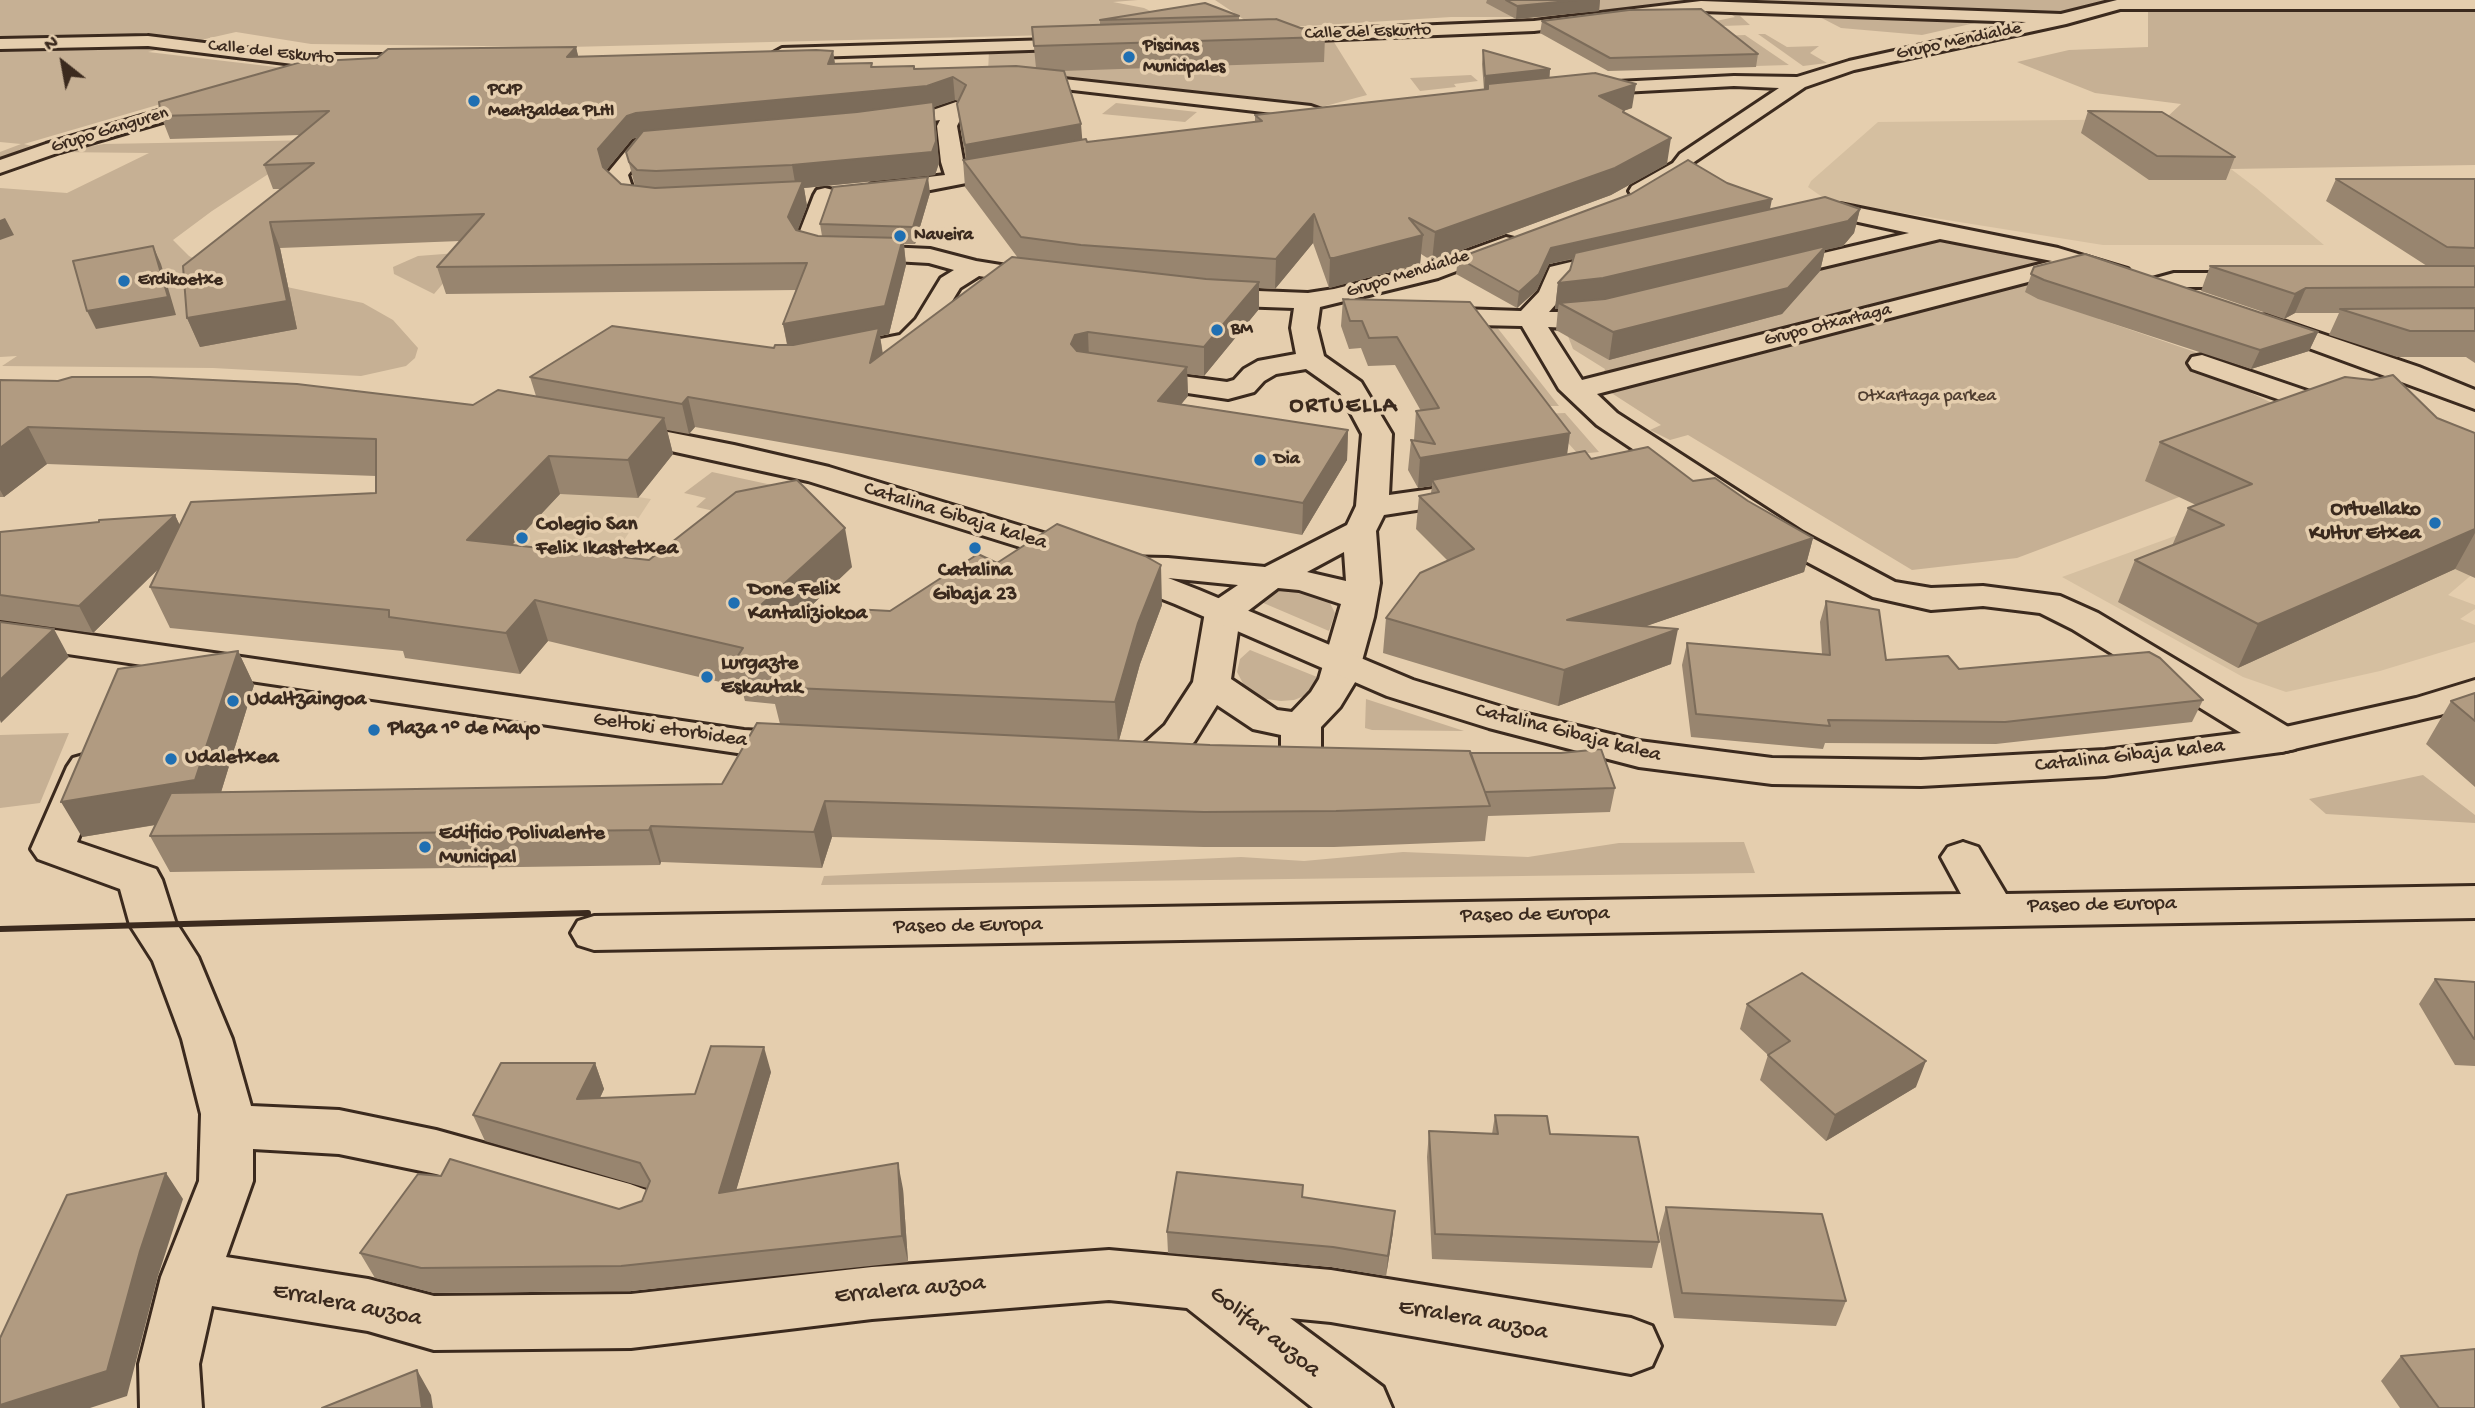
<!DOCTYPE html>
<meta charset="utf-8">
<style>
body{margin:0}
#map{position:relative;width:2475px;height:1408px;overflow:hidden;background:#e5ceae;font-family:"Gochi Hand",sans-serif}
canvas{display:block}
.north{position:absolute;left:28px;top:28px;width:70px;height:70px;-webkit-text-stroke:5px #e5ceae;paint-order:stroke;rotate:329deg;font-size:19px;font-weight:700;line-height:28px;text-align:center;color:#3b2a1e}
.north::after{content:'';display:block;margin:auto;width:24px;height:32px;background:#3b2a1e;clip-path:polygon(50% 0,100% 100%,50% 72%,0 100%)}
</style>
<div id="map">
<canvas width="2475" height="1408"></canvas>
<div class="north">N</div>
</div>
<script>
const c = document.querySelector('canvas').getContext('2d');
c.lineJoin = 'round';
function fill(path, color) { c.fillStyle = color; c.fill(path, 'evenodd'); }
const shape = rows => new Path2D(rows.map(r => 'M' + r).join(''));
function trace(path, color, width, dash) { c.strokeStyle = color; c.lineWidth = width; c.lineCap = dash ? 'butt' : 'round'; c.setLineDash(dash || []); c.stroke(path); }
function label(font, color, halo, rows, align = 'center') {
  c.font = font + ' "Gochi Hand",sans-serif'; c.lineWidth = 7; c.setLineDash([]); c.textBaseline = 'middle'; c.strokeStyle = halo; c.fillStyle = color; for (const [text, x, y, turn = 0] of rows) {
    c.save(); c.translate(x, y); c.rotate((+turn || 0) * Math.PI / 180); c.textAlign = isNaN(turn) ? turn : align; if (halo) c.strokeText(text, 0, 0); c.fillText(text, 0, 0); c.restore();
  }
}
fill(shape([
 [2165,119,2256,188,2324,245,2103,245,1828,201,1808,187,1811,181,1878,122],
 [662,467,638,497,651,499,590,592,448,507],
 [2313,486,2475,572,2448,595,2475,605,2475,609,2460,619,2475,625,2475,642,2380,671,2286,692,2243,677,2062,577]
]), '#d5bfa0');
fill(shape([
 [0,0,1138,0,1113,2,1144,8,1167,19,1133,33,569,47,311,44,236,32,148,52,284,68,24,144,56,152,104,144,320,140,212,211,173,240,189,256,220,273,363,303,393,320,418,348,415,358,406,366,361,376,213,368,2,366,17,356,0,357,0,188,67,193,149,153,56,152,0,172,0,152,21,144,0,142],
 [1215,0,2110,0,2054,14,1691,4,1546,17,1451,17,1258,29],
 [2159,0,2475,0,2475,165,2230,169,2165,119,2181,104,2095,93,2017,62,2069,50,2148,47,2148,12],
 [1681,9,1988,20,1922,35,1841,28,1814,14,1740,16,1750,25,1362,39,1360,37,1607,27,1716,21,1735,17,1729,13],
 [1758,34,1765,34,1787,47,1819,46,1810,53,1827,63,1803,66],
 [1745,35,1789,65,1755,66,1718,36],
 [1332,39,1367,95,1310,110,988,73,989,50],
 [1471,75,1478,81,1454,84,1456,87,1420,91,1410,78],
 [1116,103,1197,112,1185,122,1102,114],
 [1930,237,2038,256,2105,279,2099,319,2204,355,2186,362,2272,403,2347,434,2017,558,1912,570,1688,435,1670,440,1650,430,1661,425,1599,385,1605,369,1573,349,1564,326],
 [470,252,434,294,394,274,393,267,418,256],
 [1496,326,1559,406,1536,406,1480,328],
 [1565,413,1599,452,1578,454,1542,414],
 [712,472,809,493,737,516,696,507,706,498,684,493],
 [1281,590,1301,590,1319,595,1330,603,1335,613,1329,631,1261,602],
 [1250,650,1327,681,1319,690,1294,700,1281,701,1259,698,1248,693,1237,672,1240,659],
 [1366,698,1366,699,1464,731,1372,730,1365,728],
 [69,733,40,803,0,808,0,735],
 [2423,775,2475,815,2475,823,2326,814,2309,799],
 [1744,842,1755,873,821,885,824,876,1241,857,1304,861,1403,852,1528,857,1619,843]
]), '#c6b094');
const street = shape([
 [2117,0,2475,0,2475,9,2120,9,2066,24,1854,70,1805,87,1694,162,1687,171,1640,198,1632,196,1629,191,1632,186,1673,163,1680,154,1779,88,1734,86,1585,94,1576,88,1578,84,1734,76,1797,77,1849,61,2026,22,1701,11,1534,31,1268,42,1260,37,1268,32,1534,21,1701,1,2061,14,2117,0],
 [148,36,301,55,382,55,391,60,382,65,301,65,148,46,0,49,0,39,148,36],
 [1085,39,1091,40,1093,44,1091,48,782,58,773,53,782,48,1085,39],
 [1018,74,1311,106,1328,112,1331,116,1321,122,1307,117,1012,83,1009,79,1018,74],
 [210,96,219,102,217,106,60,152,0,173,0,160,46,144,210,96],
 [956,102,966,108,957,126,965,171,1016,162,1023,164,1027,168,1023,172,920,192,871,194,868,189,871,184,945,175,941,162,937,126,940,120,884,128,874,122,877,118,930,111,956,102],
 [671,135,678,137,681,141,678,145,647,150,628,175,632,187,641,196,670,199,673,204,670,209,662,211,627,207,611,190,606,175,634,141,671,135],
 [825,188,833,190,836,195,820,244,930,249,976,261,1044,272,1053,274,1056,279,1053,284,1044,286,979,276,960,288,935,329,918,347,830,365,820,363,816,357,820,351,900,335,916,319,941,278,954,270,929,263,805,256,795,244,814,195,817,190,825,188],
 [1840,204,2058,248,2128,269,2131,274,2128,279,2119,281,2078,269,1597,394,1617,413,1803,533,1895,582,1931,588,1983,586,2060,596,2098,613,2295,731,2301,740,2295,749,2281,752,2267,749,2072,629,2040,613,1983,606,1931,610,1873,597,1779,547,1597,425,1559,389,1522,326,1429,324,1420,321,1416,316,1420,311,1429,308,1521,311,1539,292,1550,267,1621,250,1629,252,1633,257,1629,262,1570,277,1564,295,1549,312,1570,312,1609,305,1618,308,1622,313,1618,318,1609,321,1570,328,1548,327,1582,380,2052,261,1940,239,1773,279,1764,277,1761,272,1764,267,1909,233,1840,218,1806,222,1798,220,1795,215,1798,210,1806,208,1840,204],
 [1506,237,1514,239,1518,244,1514,249,1438,278,1320,307,1317,328,1324,356,1361,382,1392,434,1389,495,1468,484,1479,486,1484,493,1479,500,1468,502,1384,515,1376,531,1380,583,1374,617,1357,679,1340,707,1321,727,1321,762,1315,771,1301,775,1287,771,1281,762,1281,735,1253,729,1217,705,1194,742,1163,770,1149,774,1135,770,1129,761,1135,752,1165,725,1193,682,1205,612,1210,604,1238,585,1168,578,1116,577,1104,574,1099,567,1104,560,1116,557,1168,558,1265,567,1347,525,1356,506,1362,434,1340,393,1306,369,1276,374,1264,381,1254,392,1228,399,1127,384,1123,378,1127,372,1137,370,1227,382,1234,380,1244,369,1258,361,1296,354,1291,328,1294,308,1208,305,1199,302,1195,297,1199,292,1208,289,1308,293,1334,289,1420,268,1506,237],
 [1344,552,1346,581,1307,572,1344,552],
 [1278,588,1299,590,1341,604,1319,679,1311,692,1292,712,1277,710,1231,679,1240,617,1278,588],
 [2174,273,2256,273,2265,275,2268,280,2265,285,2256,287,2176,287,2154,293,2145,291,2142,286,2145,281,2174,273],
 [2266,315,2419,367,2475,390,2475,409,2257,329,2253,323,2257,317,2266,315],
 [2202,355,2322,396,2353,399,2357,405,2353,411,2343,414,2309,410,2192,369,2188,363,2192,357,2202,355],
 [87,754,101,758,107,767,77,842,156,869,162,880,175,921,198,957,232,1039,251,1106,339,1110,436,1130,630,1184,649,1191,657,1208,649,1225,630,1232,436,1174,339,1154,253,1149,253,1181,226,1257,368,1279,434,1296,631,1294,872,1267,1109,1250,1331,1270,1631,1318,1652,1326,1661,1346,1652,1366,1631,1374,1331,1322,1290,1318,1383,1387,1392,1408,1313,1408,1187,1308,1109,1300,872,1319,631,1348,434,1350,368,1331,212,1306,199,1364,202,1408,140,1408,139,1364,161,1277,199,1181,201,1114,182,1039,153,961,130,925,120,889,38,859,31,849,67,767,73,758,87,754],
 [1963,842,1978,847,2006,894,2475,886,2475,918,594,950,578,945,571,933,578,921,594,916,1961,894,1941,857,1948,847,1963,842]
]);
const secondary = shape([
 [617,422,734,445,829,467,1089,547,1199,590,1413,680,1515,711,1639,741,1772,758,1921,760,2105,750,2281,728,2416,698,2475,680,2475,704,2440,715,2281,752,2105,776,1921,786,1772,784,1639,767,1489,728,1387,696,1175,604,1065,561,808,481,607,437,602,431,607,425,617,422],
 [0,622,744,730,797,733,811,736,817,745,811,754,797,757,744,754,0,644,0,622]
]);
trace(street, '#3b2a1e', 6);
trace(secondary, '#3b2a1e', 6);
fill(street, '#e5ceae');
fill(secondary, '#e5ceae');
trace(shape([
 [0,929,588,913]
]), '#3b2a1e', 6);
fill(shape([
 [1487,0,1600,0,1599,11,1516,19,1486,3],
 [1239,16,1239,20,1325,37,1324,62,1062,71,1082,139,1087,142,1255,122,1255,115,1484,90,1482,64,1483,50,1550,69,1549,78,1632,108,1623,111,1623,112,1667,164,1611,195,1432,261,1421,254,1420,264,1333,287,1329,288,1313,243,1275,289,1259,288,1259,309,1204,376,1187,374,1188,396,1181,404,1348,430,1347,460,1302,535,695,427,689,434,667,430,673,454,638,498,560,494,512,545,649,560,852,567,811,606,890,611,997,563,1162,605,1140,664,1119,740,1210,745,1470,753,1615,788,1610,812,1488,816,1485,841,1334,847,1204,847,832,837,822,868,661,862,660,865,170,872,150,836,156,825,82,837,238,651,254,685,221,792,722,784,780,724,775,704,745,701,741,687,548,641,520,674,405,658,403,651,170,628,150,587,159,568,93,633,0,620,0,532,175,515,180,526,376,493,376,476,47,464,4,497,0,497,0,380,473,405,536,396,530,377,774,348,787,345,783,324,796,290,446,294,437,267,460,241,280,248,297,329,200,347,187,318,281,189,273,189,264,165,300,135,170,139,161,116,576,47,578,57,833,51,835,64,873,67,914,66,915,69,1036,68,1032,27,1100,25,1100,20],
 [955,100,958,101,957,104,960,126,966,160,963,160,965,187,1018,258,883,354,880,336,889,334,906,265,904,244,915,244,930,193,820,224,822,236,818,236,797,231,807,206,804,188,935,175,939,163,934,107],
 [638,137,626,152,635,186,621,184,606,170,632,139],
 [1542,21,1758,54,1756,67,1608,71,1540,33],
 [2088,111,2235,157,2226,180,2149,180,2081,133],
 [2336,179,2475,179,2475,363,2466,357,2397,357,2329,335,2339,313,2295,313,2284,319,2201,291,2210,266,2427,266,2326,201],
 [1860,209,1854,233,1843,246,1825,250,1820,271,1782,314,1609,360,1556,330,1558,309,1555,309,1558,283,1570,270,1574,259,1549,264,1537,290,1517,308,1456,274,1458,258,1770,210],
 [2034,267,2318,332,2309,351,2251,369,2038,299,2025,292],
 [1343,299,1567,455,1591,459,1693,481,1748,501,1813,538,1804,572,1646,626,1671,664,1558,706,1383,653,1386,618,1448,561,1416,529,1419,496,1431,493,1432,486,1418,488,1408,470,1411,440,1414,440,1416,411,1421,411,1395,365,1368,366,1361,348,1349,349,1341,326],
 [2437,418,2475,433,2475,578,2455,569,2238,668,2118,602,2135,560,2172,546,2188,508,2196,505,2145,481,2160,442],
 [1826,601,1886,660,2203,700,2192,722,1996,744,1825,743,1823,749,1691,737,1682,665,1687,643,1822,654,1820,622],
 [2475,693,2475,787,2426,744,2451,701],
 [2435,979,2475,982,2475,1066,2455,1065,2419,1004],
 [1747,1004,1916,1087,1826,1141,1760,1080,1768,1055,1740,1029],
 [595,1063,604,1089,600,1098,695,1094,771,1072,736,1190,903,1189,908,1262,631,1291,434,1293,375,1278,360,1253,619,1209,642,1201,647,1188,485,1141,473,1115],
 [1495,1115,1550,1134,1659,1242,1652,1268,1432,1259,1427,1157,1429,1131,1492,1134],
 [1303,1185,1303,1197,1393,1232,1386,1276,1331,1267,1168,1253,1167,1232],
 [1666,1207,1846,1301,1836,1326,1674,1318,1659,1233],
 [2401,1356,2475,1408,2400,1408,2381,1381]
]), '#98856f');
fill(shape([
 [1578,0,1600,0,1599,11,1516,19,1517,6],
 [576,47,581,68,567,57],
 [833,51,836,72,828,64],
 [914,66,917,87,953,77,955,100,934,107,939,163,935,175,804,188,807,206,793,243,788,217,796,188,792,165,641,136,632,139,604,173,598,149,627,116,636,113,914,69],
 [1550,69,1549,84,1488,84,1487,90,1484,90,1485,76],
 [1636,84,1632,108,1623,111,1599,96],
 [1081,124,1083,148,967,166,965,145],
 [1671,138,1667,164,1611,195,1432,261,1435,232],
 [928,177,930,193,915,244,913,227],
 [1772,199,1769,214,1549,264,1537,290,1517,308,1519,292,1551,248],
 [1860,209,1854,233,1843,246,1825,250,1820,271,1782,314,1609,360,1613,332,1599,304,1559,303,1558,309,1555,309,1558,283],
 [1314,214,1313,243,1275,289,1276,259],
 [5,218,14,235,0,240,0,220],
 [270,222,280,248,297,329,200,347,187,318],
 [1423,235,1420,264,1329,288,1330,258],
 [903,238,906,265,889,334,880,336,883,357,875,392,789,352,783,324],
 [153,246,161,264,176,315,96,329,87,311],
 [1259,282,1259,309,1204,376,1204,347],
 [2306,288,2295,313,2284,319,2295,294],
 [1088,332,1089,360,1077,364,1071,344,1075,335],
 [2318,332,2309,351,2251,369,2260,350],
 [1187,367,1188,396,1159,431,1158,401],
 [688,397,695,427,689,434,682,404],
 [664,418,673,454,638,498,628,460],
 [28,427,47,464,4,497,0,490,0,448],
 [1348,430,1347,460,1302,535,1303,503],
 [1570,433,1566,463,1432,480,1432,486,1418,488,1420,458],
 [549,456,560,494,480,579,467,540],
 [175,515,187,541,93,633,79,606],
 [845,528,852,567,771,644,762,604],
 [2475,529,2475,533,2455,569,2238,668,2258,624],
 [1813,538,1804,572,1562,655,1567,620],
 [1161,565,1162,605,1140,664,1118,744,1115,702,1138,623],
 [535,600,548,641,520,674,506,633],
 [54,629,69,657,1,723,0,720,0,680],
 [1678,629,1671,664,1558,706,1564,670],
 [238,651,254,685,214,815,82,837,61,802],
 [825,801,832,837,822,868,814,832],
 [651,826,661,862,660,865,649,830],
 [764,1047,771,1072,728,1218,719,1193],
 [1926,1061,1916,1087,1826,1141,1835,1115],
 [595,1063,604,1089,587,1125,577,1099],
 [898,1163,903,1189,908,1262,902,1236],
 [166,1173,183,1199,158,1276,127,1396,90,1408,0,1408,0,1405,140,1251],
 [1395,1211,1393,1232,1386,1276,1388,1256],
 [417,1370,431,1395,433,1408,422,1408]
]), '#7c6c5a');
const building = shape([
 [1506,0,1578,0,1517,6,1506,0],
 [1205,3,1239,16,1100,20,1205,3],
 [1701,9,1758,54,1610,58,1542,21,1629,10,1701,9],
 [1276,19,1325,37,1034,46,1032,27,1276,19],
 [576,47,567,57,816,50,833,51,828,64,872,63,871,67,914,66,914,69,1016,66,1064,71,1081,124,965,145,957,104,966,85,953,77,927,86,636,113,627,116,598,149,603,167,621,184,655,188,803,181,788,217,796,230,818,236,903,238,885,306,783,324,807,263,437,267,484,214,270,222,287,301,187,318,183,266,314,163,264,165,329,111,161,116,159,102,301,62,377,58,388,49,576,47],
 [1483,50,1550,69,1485,76,1483,50],
 [1595,73,1636,84,1599,96,1624,110,1623,112,1671,138,1615,168,1435,232,1409,218,1423,235,1334,258,1330,258,1314,214,1276,259,1081,245,1021,237,963,160,1086,139,1087,142,1262,121,1255,115,1488,89,1488,84,1595,73],
 [933,102,936,141,932,152,792,165,656,171,637,170,629,162,626,152,643,131,857,112,933,102],
 [2088,111,2162,112,2235,157,2157,156,2088,111],
 [1688,160,1727,183,1772,199,1551,248,1539,274,1519,292,1458,258,1631,194,1688,160],
 [928,177,913,227,820,224,833,187,928,177],
 [2336,179,2475,179,2475,248,2447,247,2336,179],
 [1825,197,1860,209,1848,221,1603,278,1558,283,1570,270,1575,253,1825,197],
 [153,246,168,297,87,311,73,261,153,246],
 [1826,246,1788,288,1613,332,1559,303,1605,299,1826,246],
 [2085,254,2318,332,2260,350,2044,280,2031,274,2034,267,2085,254],
 [1012,257,1206,279,1259,282,1204,347,1088,332,1075,335,1071,344,1077,351,1187,367,1158,401,1348,430,1303,503,688,397,682,404,530,377,612,326,774,348,775,345,793,345,879,328,870,363,1012,257],
 [2210,266,2475,266,2475,287,2306,288,2295,294,2210,266],
 [1343,299,1470,302,1570,433,1420,458,1411,440,1435,444,1416,411,1439,408,1397,337,1369,338,1362,321,1350,321,1343,299],
 [2475,308,2475,331,2410,331,2340,309,2475,308],
 [2393,375,2437,418,2475,433,2475,529,2258,624,2135,560,2224,525,2188,508,2252,484,2160,442,2345,377,2372,380,2393,375],
 [72,377,150,377,297,384,473,405,498,390,664,418,628,460,549,456,467,540,649,560,736,492,797,480,845,528,762,604,890,611,978,554,997,563,1057,524,1145,556,1161,565,1138,623,1115,702,771,687,785,663,735,660,743,648,535,600,506,633,389,617,389,610,150,587,191,502,376,493,376,439,28,427,0,448,0,380,58,381,72,377],
 [1648,447,1693,481,1715,478,1748,501,1813,538,1567,620,1678,629,1564,670,1386,618,1420,573,1474,549,1419,496,1439,492,1432,480,1585,451,1591,459,1648,447],
 [175,515,79,606,0,595,0,532,99,522,99,520,175,515],
 [1826,601,1879,610,1886,660,1948,656,1959,669,2149,652,2160,658,2203,700,2005,722,1828,720,1830,726,1696,714,1687,643,1830,655,1826,601],
 [0,622,54,629,0,680,0,622],
 [238,651,195,780,61,802,118,669,238,651],
 [2475,693,2475,721,2451,701,2475,693],
 [757,723,1210,745,1470,751,1490,806,1336,811,1204,812,825,801,814,832,651,826,649,830,150,836,171,793,722,784,757,723],
 [1601,749,1615,788,1485,792,1470,753,1561,753,1601,749],
 [1802,973,1926,1061,1835,1115,1768,1055,1790,1041,1747,1004,1802,973],
 [2435,979,2475,982,2475,1039,2474,1039,2435,979],
 [711,1046,764,1047,719,1193,898,1163,902,1236,621,1266,421,1268,360,1253,418,1174,441,1176,450,1159,619,1209,642,1201,650,1181,640,1163,473,1115,501,1063,595,1063,577,1099,695,1094,711,1046],
 [1495,1115,1547,1116,1550,1134,1638,1137,1659,1242,1435,1234,1429,1131,1498,1134,1495,1115],
 [1177,1172,1303,1185,1302,1197,1395,1211,1388,1256,1333,1247,1167,1232,1177,1172],
 [166,1173,140,1251,107,1371,0,1405,0,1338,67,1195,166,1173],
 [1666,1207,1822,1214,1846,1301,1682,1293,1666,1207],
 [2475,1349,2475,1408,2439,1408,2401,1356,2475,1349],
 [417,1370,422,1408,322,1408,417,1370]
]);
fill(building, '#b19b81');
trace(building, '#7c6c5a', 2);
for (const [x, y, r, color] of [
 [1129,57,7,"#1f6fb2"],
 [474,101,7,"#1f6fb2"],
 [900,236,7,"#1f6fb2"],
 [124,281,7,"#1f6fb2"],
 [1217,330,7,"#1f6fb2"],
 [1260,460,7,"#1f6fb2"],
 [2435,523,7,"#1f6fb2"],
 [522,538,7,"#1f6fb2"],
 [975,548,7,"#1f6fb2"],
 [734,603,7,"#1f6fb2"],
 [707,677,7,"#1f6fb2"],
 [233,701,7,"#1f6fb2"],
 [374,730,7,"#1f6fb2"],
 [171,759,7,"#1f6fb2"],
 [425,847,7,"#1f6fb2"]
]) { const dot = new Path2D(); dot.arc(x, y, r, 0, 2 * Math.PI); c.fillStyle = color; c.fill(dot); trace(dot, '#e5ceae', 2.5); }
label('18px', '#3b2a1e', '#e5ceae', [
 ["Calle del Eskurto",1368,33,-2],
 ["Grupo Mendialde",1959,42,-12],
 ["Calle del Eskurto",271,53,6],
 ["Grupo Ganguren",110,131,-17],
 ["Grupo Mendialde",1408,275,-17],
 ["Grupo Otxartaga",1828,326,-14]
]);
label('bold 18px', '#3b2a1e', '#e5ceae', [
 ["Piscinas",1143,47],
 ["Municipales",1143,68],
 ["PCIP",488,91],
 ["Meatzaldea PLHI",488,112],
 ["Naveira",914,236],
 ["Erdikoetxe",138,281],
 ["BM",1231,330],
 ["Dia",1274,460]
], 'left');
label('18px', '#503e30', '#e5ceae', [
 ["Otxartaga parkea",1927,397]
]);
label('bold 21px', '#3b2a1e', '#e5ceae', [
 ["Ortuellako",2421,511,"right"],
 ["Kultur Etxea",2421,535,"right"],
 ["Colegio San",536,526],
 ["Felix Ikastetxea",536,550],
 ["Catalina",975,572,"center"],
 ["Gibaja 23",975,596,"center"],
 ["Done Felix",748,591],
 ["Kantaliziokoa",748,615],
 ["Lurgazte",721,665],
 ["Eskautak",721,689],
 ["Udaltzaingoa",247,701],
 ["Plaza 1° de Mayo",388,730],
 ["Udaletxea",185,759],
 ["Edificio Polivalente",439,835],
 ["Municipal",439,859]
], 'left');
label('21px', '#3b2a1e', '#e5ceae', [
 ["Catalina Gibaja kalea",955,517,17],
 ["Geltoki etorbidea",670,731,8],
 ["Catalina Gibaja kalea",1568,734,14],
 ["Catalina Gibaja kalea",2130,757,-6],
 ["Paseo de Europa",2102,906,-1],
 ["Paseo de Europa",1535,916,-1],
 ["Paseo de Europa",968,927,-1]
]);
c.letterSpacing = '2px';
label('bold 23px', '#3b2a1e', '#e5ceae', [
 ["ORTUELLA",1344,407]
]);
c.letterSpacing = '0px';
label('24px', '#3b2a1e', '#e5ceae', [
 ["Erralera auzoa",910,1291,-5],
 ["Erralera auzoa",347,1306,11],
 ["Erralera auzoa",1473,1321,10],
 ["Golifar auzoa",1264,1333,38]
]);
</script>
